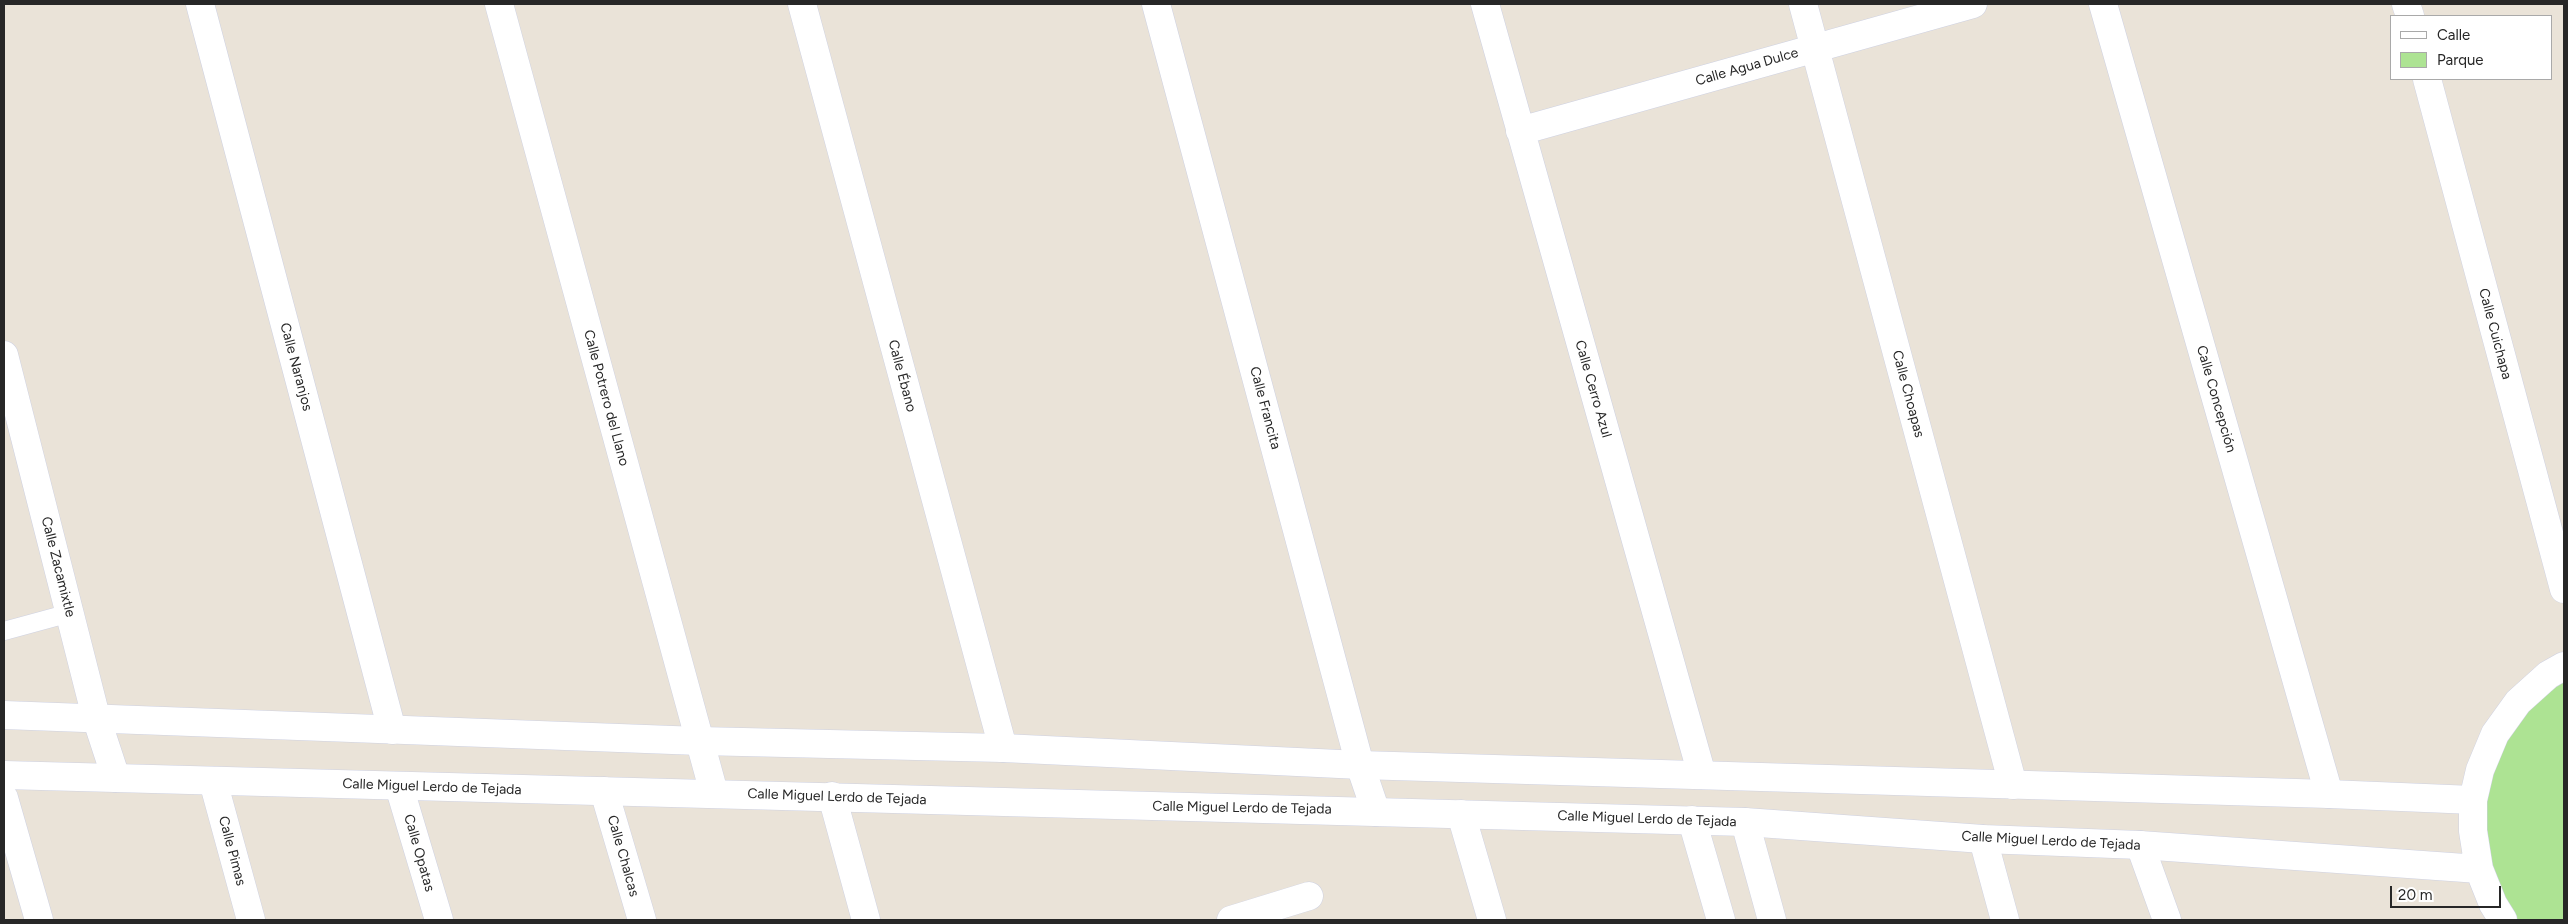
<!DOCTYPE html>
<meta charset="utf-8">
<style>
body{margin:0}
#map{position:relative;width:2568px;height:924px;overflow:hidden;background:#eae3d8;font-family:Figtree,sans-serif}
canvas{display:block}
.frame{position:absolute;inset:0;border:5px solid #272727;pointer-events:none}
.legend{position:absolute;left:2390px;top:15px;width:162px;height:65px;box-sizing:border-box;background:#fff;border:1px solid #a9a9a9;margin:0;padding:6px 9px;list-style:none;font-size:15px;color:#272727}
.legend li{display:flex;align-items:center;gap:10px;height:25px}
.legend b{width:25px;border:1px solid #a9a9a9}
.scale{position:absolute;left:2390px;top:886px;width:111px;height:22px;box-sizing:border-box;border:2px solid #272727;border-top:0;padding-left:6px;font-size:15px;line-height:18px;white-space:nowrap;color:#272727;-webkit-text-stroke:4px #fff;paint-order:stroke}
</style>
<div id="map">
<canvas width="2568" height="924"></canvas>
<div class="frame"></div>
<ul class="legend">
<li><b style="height:6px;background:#fff"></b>Calle</li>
<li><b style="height:14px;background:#ade393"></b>Parque</li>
</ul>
<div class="scale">20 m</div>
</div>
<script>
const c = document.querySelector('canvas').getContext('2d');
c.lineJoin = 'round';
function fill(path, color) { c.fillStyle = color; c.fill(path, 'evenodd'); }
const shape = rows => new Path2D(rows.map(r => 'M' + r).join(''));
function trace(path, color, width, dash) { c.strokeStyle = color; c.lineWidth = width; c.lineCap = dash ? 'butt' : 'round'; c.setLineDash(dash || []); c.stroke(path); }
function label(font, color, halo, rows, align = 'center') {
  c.font = font + ' Figtree,sans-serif'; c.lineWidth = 4; c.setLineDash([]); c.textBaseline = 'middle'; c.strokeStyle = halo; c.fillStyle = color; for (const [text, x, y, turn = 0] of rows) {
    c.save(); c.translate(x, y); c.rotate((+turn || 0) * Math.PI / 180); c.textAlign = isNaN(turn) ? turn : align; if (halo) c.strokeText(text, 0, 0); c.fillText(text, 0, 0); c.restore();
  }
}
fill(shape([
 [2564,681,2564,920,2516,920,2489,867,2484,811,2497,756,2528,709]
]), '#ade393');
const lane = shape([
 [4,631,70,613]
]);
const street = shape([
 [200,4,392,730],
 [499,4,714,793],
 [802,4,1003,748],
 [1156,4,1360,765,1376,812],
 [1485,4,1702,775],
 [1803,4,2013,785],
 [2103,4,2329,794],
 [2406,4,2410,16],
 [2427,79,2564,589],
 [1520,131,1973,4],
 [4,355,96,717,116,778],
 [213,781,251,920],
 [399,786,439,920],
 [604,791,642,920],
 [832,796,866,920],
 [4,798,39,920],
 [1461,814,1492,920],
 [1692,820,1721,920],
 [1745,822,1772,920],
 [1983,839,2005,920],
 [2140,845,2167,920],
 [1231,920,1309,896]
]);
const secondary = shape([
 [4,715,699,741,1003,748,1360,765,2329,794,2473,800],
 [4,775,1745,822,1983,839,2140,845,2479,869],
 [2503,920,2493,904,2479,869,2473,831,2473,800,2480,770,2495,734,2518,702,2548,675,2564,666]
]);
trace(lane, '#ced1e1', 19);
trace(street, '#ced1e1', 29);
trace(secondary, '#ced1e1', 29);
trace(lane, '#fff', 18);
trace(street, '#fff', 28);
trace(secondary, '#fff', 28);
label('14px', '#272727', '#fff', [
 ["Calle Agua Dulce",1747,67,-16],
 ["Calle Cuichapa",2495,334,75],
 ["Calle Naranjos",296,367,75],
 ["Calle Ébano",902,376,75],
 ["Calle Cerro Azul",1593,389,74],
 ["Calle Choapas",1908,394,75],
 ["Calle Potrero del Llano",606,398,75],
 ["Calle Concepción",2216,399,74],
 ["Calle Francita",1265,408,75],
 ["Calle Zacamixtle",58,567,76],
 ["Calle Miguel Lerdo de Tejada",432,787,2],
 ["Calle Miguel Lerdo de Tejada",837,797,2],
 ["Calle Miguel Lerdo de Tejada",1242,808,1],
 ["Calle Miguel Lerdo de Tejada",1647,819,2],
 ["Calle Miguel Lerdo de Tejada",2051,841,3],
 ["Calle Pimas",232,851,75],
 ["Calle Opatas",419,853,74],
 ["Calle Chalcas",623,856,74]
]);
</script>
